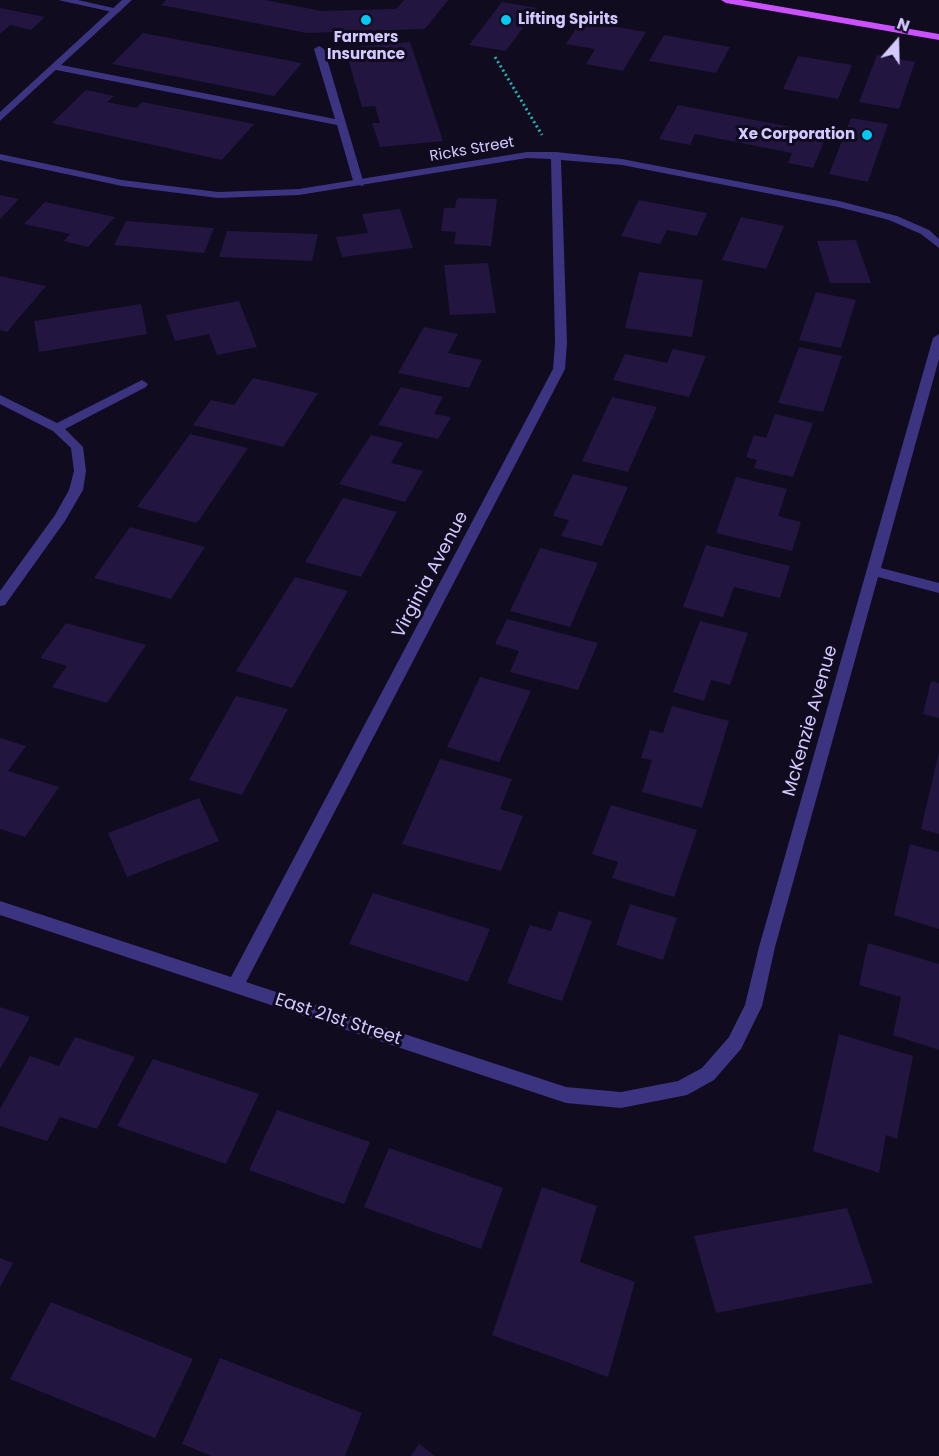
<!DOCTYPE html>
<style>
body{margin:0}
#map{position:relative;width:939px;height:1456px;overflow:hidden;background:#100b1f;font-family:Poppins,sans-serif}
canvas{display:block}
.north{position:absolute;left:867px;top:12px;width:60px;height:60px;-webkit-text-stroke:4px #100b1f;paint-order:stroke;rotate:20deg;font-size:16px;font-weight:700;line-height:24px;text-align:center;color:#d3c9ff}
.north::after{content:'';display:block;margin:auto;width:21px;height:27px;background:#d3c9ff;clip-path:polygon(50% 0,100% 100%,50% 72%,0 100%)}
</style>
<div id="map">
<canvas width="939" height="1456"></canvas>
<div class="north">N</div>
</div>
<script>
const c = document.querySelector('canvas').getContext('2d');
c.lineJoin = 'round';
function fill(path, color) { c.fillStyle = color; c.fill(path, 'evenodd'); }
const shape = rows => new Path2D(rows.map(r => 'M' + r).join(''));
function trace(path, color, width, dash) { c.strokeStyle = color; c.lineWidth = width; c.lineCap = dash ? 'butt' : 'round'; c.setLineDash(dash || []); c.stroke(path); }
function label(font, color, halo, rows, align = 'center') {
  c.font = font + ' Poppins,sans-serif'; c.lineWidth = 6; c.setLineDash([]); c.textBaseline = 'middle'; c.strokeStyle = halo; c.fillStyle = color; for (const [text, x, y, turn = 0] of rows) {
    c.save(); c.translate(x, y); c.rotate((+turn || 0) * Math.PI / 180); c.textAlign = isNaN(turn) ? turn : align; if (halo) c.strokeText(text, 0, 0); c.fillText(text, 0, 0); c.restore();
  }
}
fill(shape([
 [166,0,265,0,321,11,396,9,404,0,448,0,425,29,307,33,161,5],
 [502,2,537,8,506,51,469,45],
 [0,8,45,17,31,30,10,25,0,34],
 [581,21,646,32,623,71,586,64,595,49,566,44],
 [143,33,302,63,274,96,112,64],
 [664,35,730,47,716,73,649,61],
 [410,42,443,141,380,147,372,123,380,123,375,106,362,107,345,48],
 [877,55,915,62,899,109,859,102],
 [798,56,852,65,838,99,783,89],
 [86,90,114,96,107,102,136,108,142,102,254,124,222,160,52,123],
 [678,105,827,134,813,168,788,163,792,153,695,134,690,145,659,139],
 [851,118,888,124,868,182,829,174],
 [0,195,19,199,0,219],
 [457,198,497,199,491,246,454,244,456,232,441,231,444,208,455,208],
 [639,200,707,213,697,236,667,230,660,244,621,236],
 [45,202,115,217,88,247,64,241,70,234,24,224],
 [400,209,413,248,342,257,336,237,368,233,362,214],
 [741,217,784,226,766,269,722,260],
 [126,221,214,228,204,253,114,245],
 [227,231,318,234,312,261,219,257],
 [856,240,871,283,830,283,817,241],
 [488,263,496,313,450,315,444,265],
 [639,272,703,280,692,337,625,328],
 [0,276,46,286,7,332,0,330],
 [816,292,856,300,841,348,799,340],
 [239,301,257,347,217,355,209,334,175,341,166,315],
 [141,304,147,334,39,352,34,321],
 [424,327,458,334,448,353,482,360,469,388,398,373],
 [799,347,842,356,823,412,778,403],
 [673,349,706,356,689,397,613,380,625,354,667,363],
 [253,378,318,393,283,447,193,425,211,400,234,405],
 [401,387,443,397,434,414,451,417,438,439,378,425],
 [612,397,657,407,628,472,582,461],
 [775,414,813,423,793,477,754,468,757,460,746,457,754,435,766,438],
 [190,434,248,448,197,523,137,507],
 [371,435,403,443,391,463,423,471,405,502,339,484],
 [573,474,628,487,602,546,561,536,569,520,553,516],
 [736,477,787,489,778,516,801,522,792,551,716,533],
 [343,498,397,512,361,577,305,562],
 [130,527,205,547,171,599,94,578],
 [706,545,790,566,780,598,734,587,723,617,683,607],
 [540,548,598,563,570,627,510,611],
 [295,577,348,591,292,688,236,671],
 [507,619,598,643,578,690,510,672,519,651,495,644],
 [700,621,748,633,730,685,711,680,704,701,673,692],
 [66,623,146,645,107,703,52,687,67,666,40,658],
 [480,677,531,691,499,762,447,747],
 [931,681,939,683,939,718,923,714],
 [236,696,288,709,242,795,189,780],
 [672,706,729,721,702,808,642,792,652,760,641,758,650,730,663,733],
 [0,738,26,746,8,771,59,787,25,837,0,829],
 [939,752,939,834,921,829],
 [440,759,512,779,500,809,523,816,501,871,402,844],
 [199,798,219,841,127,877,108,833],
 [611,805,697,830,674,897,612,878,618,862,592,854],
 [910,844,939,852,939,929,894,915],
 [373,893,490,929,468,982,349,944],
 [630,904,677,918,663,960,616,945],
 [559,911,592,921,562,1001,507,983,530,925,551,931],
 [868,943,939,964,939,1050,893,1035,901,997,859,985],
 [0,1007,30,1017,0,1069],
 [839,1034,913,1056,897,1139,886,1135,879,1173,813,1151],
 [75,1037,135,1057,97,1129,60,1117,47,1141,0,1126,0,1109,30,1056,59,1066],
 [153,1059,259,1094,226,1164,117,1126],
 [277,1110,370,1142,344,1204,249,1170],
 [389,1148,503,1188,481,1249,364,1207],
 [542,1187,597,1206,580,1262,635,1282,608,1377,492,1335],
 [847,1208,873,1283,716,1313,694,1236],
 [0,1258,13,1263,0,1287],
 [51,1302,193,1359,155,1438,10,1379],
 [220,1358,362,1413,345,1456,212,1456,182,1444],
 [419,1444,435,1456,411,1456]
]), '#221641');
trace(shape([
 [495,57,542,135]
]), '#26b3b6', 3, [2, 3]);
fill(shape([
 [58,0,78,0,122,10,117,13,58,0],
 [319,46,324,49,364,184,363,186,354,184,337,125,56,70,51,67,56,64,335,119,314,49,319,46]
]), '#3c3381');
fill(shape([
 [122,0,132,0,0,121,0,112,122,0],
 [527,152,556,152,622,159,839,201,897,216,929,230,939,239,939,248,921,234,889,220,838,207,622,165,561,160,567,343,565,369,246,982,566,1087,621,1092,678,1081,702,1068,729,1037,745,1005,759,947,933,338,939,334,939,359,881,568,939,583,939,593,878,577,775,947,762,1006,741,1049,714,1080,687,1095,621,1108,566,1103,0,915,0,901,231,977,553,369,555,343,551,159,527,158,299,195,218,198,122,186,0,160,0,154,122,180,218,192,299,189,527,152],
 [142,380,148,384,146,387,65,429,83,447,86,471,83,490,65,521,5,605,0,606,0,591,55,515,69,490,74,471,71,448,53,431,0,404,0,395,57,423,142,380]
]), '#3c3381');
fill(shape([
 [721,0,742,0,939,34,939,40,726,3,721,0]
]), '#cb50ff');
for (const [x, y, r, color] of [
 [366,20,6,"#00c9f4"],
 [506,20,6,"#00c9f4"],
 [867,135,6,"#00c9f4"]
]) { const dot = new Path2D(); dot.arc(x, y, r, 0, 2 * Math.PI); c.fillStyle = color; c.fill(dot); trace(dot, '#100b1f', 2); }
label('bold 15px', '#d3c9ff', '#100b1f', [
 ["Lifting Spirits",518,20],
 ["Farmers",366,38,"center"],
 ["Insurance",366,55,"center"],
 ["Xe Corporation",855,135,"right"]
], 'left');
label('15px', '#d3c9ff', '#100b1f', [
 ["Ricks Street",472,150,-10]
]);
label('18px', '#d3c9ff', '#100b1f', [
 ["Virginia Avenue",431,575,-62],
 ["McKenzie Avenue",811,721,-74],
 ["East 21st Street",338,1020,18]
]);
</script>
